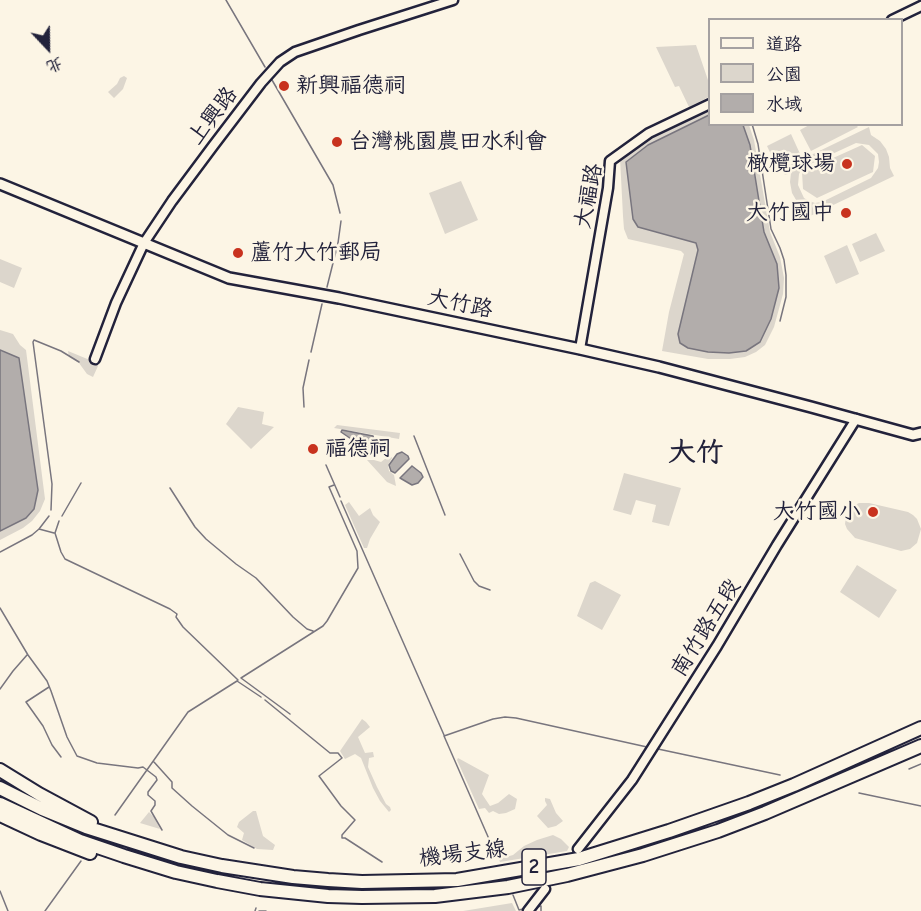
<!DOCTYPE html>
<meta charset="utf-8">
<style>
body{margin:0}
#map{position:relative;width:921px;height:911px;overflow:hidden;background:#fcf5e5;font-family:"Comic Neue","LXGW WenKai TC",sans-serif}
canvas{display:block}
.legend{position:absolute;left:708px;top:18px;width:195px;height:108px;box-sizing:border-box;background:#fcf5e5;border:2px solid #a5a1a1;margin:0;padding:8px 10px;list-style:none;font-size:18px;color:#22223b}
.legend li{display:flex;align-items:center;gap:12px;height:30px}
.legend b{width:30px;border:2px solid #a5a1a1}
.north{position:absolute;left:18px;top:18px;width:60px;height:60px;-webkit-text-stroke:4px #fcf5e5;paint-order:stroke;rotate:158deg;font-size:16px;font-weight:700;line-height:24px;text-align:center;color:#22223b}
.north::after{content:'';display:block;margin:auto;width:21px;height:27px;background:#22223b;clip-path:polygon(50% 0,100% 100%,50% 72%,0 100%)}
</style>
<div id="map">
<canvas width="921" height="911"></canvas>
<ul class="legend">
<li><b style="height:8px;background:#fcf5e5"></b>道路</li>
<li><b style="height:16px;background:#dcd6cc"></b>公園</li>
<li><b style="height:16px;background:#b2adab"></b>水域</li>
</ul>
<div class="north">北</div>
</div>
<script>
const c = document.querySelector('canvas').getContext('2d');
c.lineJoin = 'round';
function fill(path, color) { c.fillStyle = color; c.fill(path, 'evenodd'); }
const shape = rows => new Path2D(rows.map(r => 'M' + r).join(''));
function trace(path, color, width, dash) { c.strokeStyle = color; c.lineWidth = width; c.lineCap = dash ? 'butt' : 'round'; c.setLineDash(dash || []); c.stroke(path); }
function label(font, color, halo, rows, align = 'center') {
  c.font = font + ' "Comic Neue","LXGW WenKai TC",sans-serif'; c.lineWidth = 5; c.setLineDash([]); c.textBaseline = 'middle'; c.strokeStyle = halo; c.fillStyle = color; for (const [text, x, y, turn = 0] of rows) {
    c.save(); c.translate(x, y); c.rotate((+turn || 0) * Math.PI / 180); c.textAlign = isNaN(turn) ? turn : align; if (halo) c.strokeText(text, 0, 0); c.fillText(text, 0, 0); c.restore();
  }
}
fill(shape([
 [696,45,709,83,709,97,689,107,679,86,675,87,656,47],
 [124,76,127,78,123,89,114,98,108,92,117,84,120,78],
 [709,110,710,124,749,125,754,140,770,232,780,257,784,278,783,294,774,327,765,345,756,352,745,357,730,359,708,359,662,351,669,312,684,254,681,251,628,239,624,229,623,216,620,158,645,140],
 [811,124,856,125,858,127,811,151,800,130],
 [869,127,871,135,880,141,886,149,889,157,890,168,894,176,806,218,802,211,806,209,799,205,792,193,790,182,791,173,785,175,782,169],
 [856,143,869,145,878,154,879,162,878,168,871,178,822,202,815,203,809,201,804,198,798,185,799,174,801,170,804,167],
 [791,134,801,156,777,167,767,146],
 [862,145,875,156,873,172,817,198,803,189,802,172],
 [461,181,478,220,445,234,429,193],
 [876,233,885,251,860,262,852,244],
 [847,245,859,274,836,284,824,256],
 [0,259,22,268,14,288,0,282],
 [0,330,13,334,20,345,26,350,45,499,40,511,32,521,23,528,0,540],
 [68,351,97,363,98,366,93,377,87,374,79,363,69,357],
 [238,407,264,412,262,424,274,427,251,449,226,424],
 [337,425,400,433,399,439,334,428],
 [390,455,392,458,388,465,389,471,394,475,396,486,387,482,367,460,374,460,381,462],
 [624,473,681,488,669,526,652,522,656,505,636,500,631,515,613,510],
 [349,502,359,516,370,508,373,515,380,522,370,539,367,548,364,548,345,505],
 [859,503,869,503,908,512,913,515,917,519,921,529,917,543,910,549,901,551,855,538,847,529,845,524,846,517,851,507],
 [857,565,897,590,879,618,840,592],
 [595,581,621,595,602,630,577,616,590,583],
 [362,719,366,722,370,727,358,737,365,753,373,752,374,757,369,758,368,767,377,787,386,804,390,807,391,810,389,812,380,801,373,788,361,758,355,754,345,759,340,751],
 [458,758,489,775,482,794,490,806,498,803,509,794,517,799,515,809,506,813,499,814,493,811,489,813,485,808,479,809,457,760],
 [545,798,550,799,556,813,563,821,556,826,548,828,537,816,547,805,545,801],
 [253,811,256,811,263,836,275,845,273,850,257,849,242,840,244,833,237,827,239,822],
 [149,812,154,817,160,829,140,823],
 [553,835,561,839,569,847,567,851,500,862,499,859,513,855,524,846,537,840],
 [512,903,516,911,463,911]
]), '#dcd6cc');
const water = shape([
 [709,115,710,124,743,125,750,145,764,232,777,264,779,288,771,319,760,342,746,351,729,353,708,352,688,348,680,343,678,334,698,250,696,243,638,227,633,219,626,162,648,145,709,115],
 [0,350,19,358,38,490,34,509,26,518,0,531,0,350],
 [342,430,373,436,375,443,375,451,371,454,367,453,357,443,341,432,342,430],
 [402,452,408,456,409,459,395,473,391,471,389,465,397,454,402,452],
 [412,466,421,473,423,477,418,483,412,485,400,478,412,466]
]);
fill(water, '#b2adab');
trace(water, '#78757e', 1.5);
trace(shape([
 [226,0,265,67],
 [272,80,333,185,340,213],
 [752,124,758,144,771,229,780,248,784,260,786,275,786,297,780,321],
 [327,287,338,243,341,221],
 [311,352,322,304],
 [304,407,303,388,309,360],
 [414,436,445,515],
 [326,465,340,497],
 [170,488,195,527,206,539,236,564,256,578,293,617,307,629,313,631],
 [341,501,444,735],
 [51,510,52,484,33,342,34,340,61,351,79,362],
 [49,516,39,529,54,533],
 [62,516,81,483],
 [59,521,55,533,61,552,65,559,170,609,177,614,176,617,183,627,238,680],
 [0,552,32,535,39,529],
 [460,554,474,581,479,586,490,590],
 [0,608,28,655,47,681,51,691,67,737,77,756,97,763,138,768,143,767,156,777,157,780,148,792,148,795,155,801,155,805,151,811,162,830],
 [49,687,26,702,43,726,52,745,61,757],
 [0,689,13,671,27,655],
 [265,700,330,753,338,753,342,758,319,776,341,806,355,820,342,835,342,838,345,838,382,862],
 [290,714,241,678,323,626,327,621,358,568,357,551,329,487,334,485],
 [658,749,780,775],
 [154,762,172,782,172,788,192,806,228,835,254,848],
 [909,769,921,764],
 [859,793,921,806],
 [115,815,188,712,237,681,261,697],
 [496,855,444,736,493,719,505,717,516,718,647,747],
 [0,891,8,911],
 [513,895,519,910,523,909],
 [537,907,541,906,541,911],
 [45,911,81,861],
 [255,911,256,908],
 [259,911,266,911]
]), '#78757e', 1.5);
const tertiary = shape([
 [892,20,921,6],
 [580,349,608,188,610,161,649,133,710,104],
 [95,359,116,303,144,243,172,201,213,146,261,83,280,62,295,52,359,30,453,0],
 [578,849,632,780,717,646,777,545,856,419],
 [528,911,545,889]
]);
const secondary = shape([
 [0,184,229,278,339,298,580,349,659,367,811,407,913,435,921,433]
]);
const motorway = shape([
 [0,770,39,794,91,822],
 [0,788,42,809,86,827,181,857,222,866,293,877,328,880,362,882,457,880,579,859,669,831,749,803,794,785,921,728],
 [0,804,80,841,124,856,176,872,217,881,260,889,328,896,362,897,435,896,508,887,567,875,643,855,718,831,765,813,921,746],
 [0,815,41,834,90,853]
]);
trace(tertiary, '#22223b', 13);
trace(secondary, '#22223b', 14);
trace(motorway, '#22223b', 16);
trace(tertiary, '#fcf5e5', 8);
trace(secondary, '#fcf5e5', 9);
trace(motorway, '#fcf5e5', 12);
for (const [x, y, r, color] of [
 [284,86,6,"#c8321e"],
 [337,142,6,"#c8321e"],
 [847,164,6,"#c8321e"],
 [846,213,6,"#c8321e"],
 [238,253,6,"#c8321e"],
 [313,449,6,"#c8321e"],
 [873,512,6,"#c8321e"]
]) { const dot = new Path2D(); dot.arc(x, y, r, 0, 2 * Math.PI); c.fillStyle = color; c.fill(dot); trace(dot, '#fcf5e5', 2); }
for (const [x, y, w] of [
 [534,867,24]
]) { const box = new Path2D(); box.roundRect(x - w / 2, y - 18, w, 36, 4.5); c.fillStyle = '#fcf5e5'; c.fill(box); trace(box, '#22223b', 1.5); }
label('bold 21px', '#22223b', null, [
 ["2",534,867]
]);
label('22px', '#22223b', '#fcf5e5', [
 ["新興福德祠",296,86],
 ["台灣桃園農田水利會",349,142],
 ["橄欖球場",835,164,"right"],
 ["大竹國中",834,213,"right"],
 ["蘆竹大竹郵局",250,253],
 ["福德祠",325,449],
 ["大竹國小",861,512,"right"]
], 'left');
label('22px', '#22223b', '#fcf5e5', [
 ["上興路",213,116,-53],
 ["大福路",589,196,-79],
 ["大竹路",460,304,12],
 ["南竹路五段",706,628,-58],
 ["機場支線",463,854,-7]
]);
label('bold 28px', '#22223b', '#fcf5e5', [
 ["大竹",696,453]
]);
</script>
